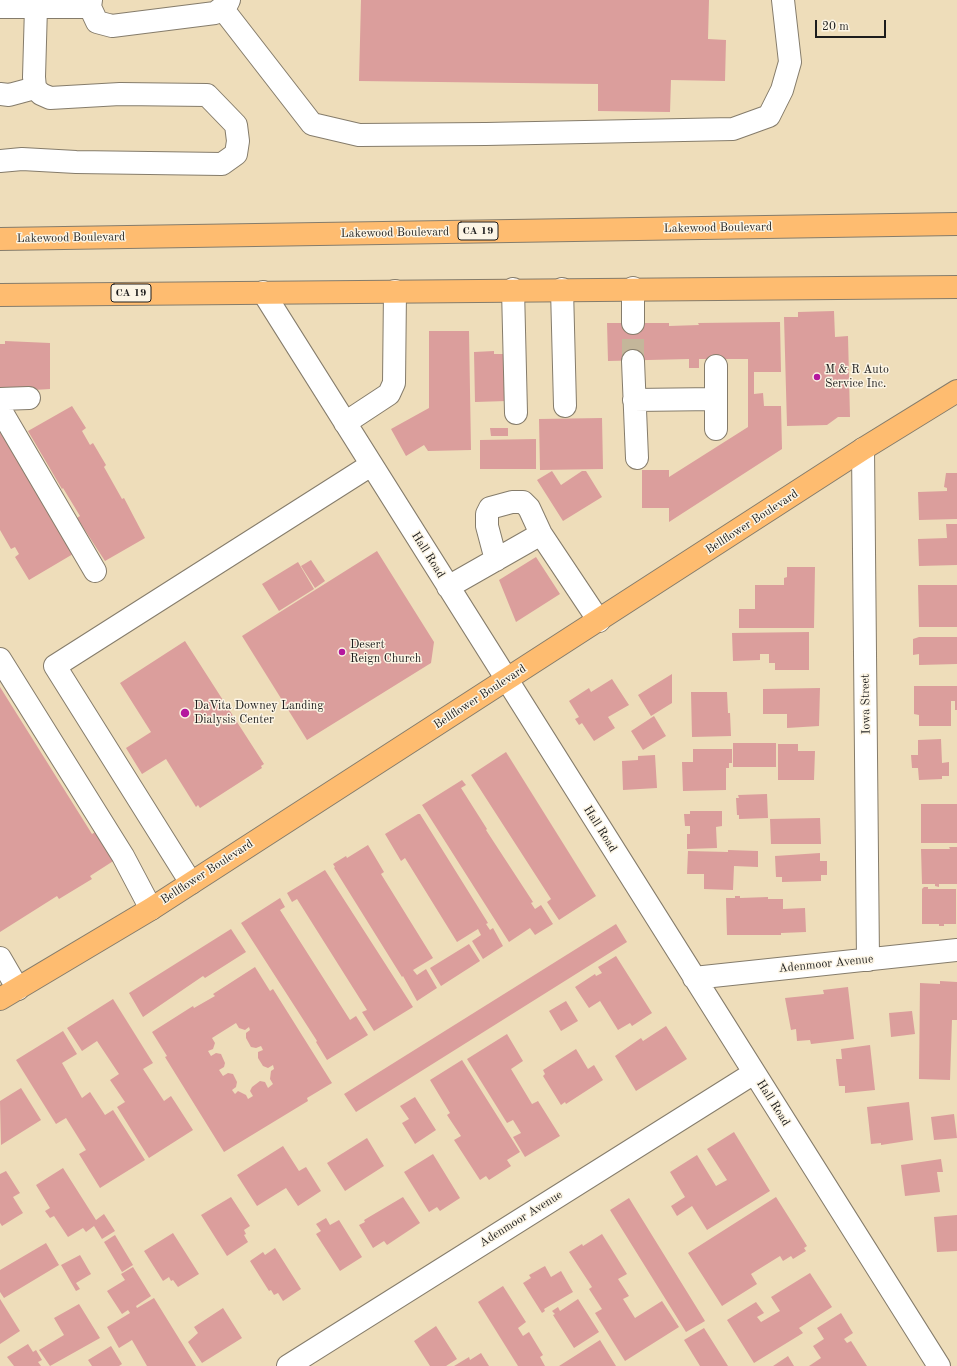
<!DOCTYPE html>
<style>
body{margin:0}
#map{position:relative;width:957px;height:1366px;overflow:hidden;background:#eeddba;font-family:"Old Standard TT",serif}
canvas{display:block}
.scale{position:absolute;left:815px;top:20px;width:71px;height:18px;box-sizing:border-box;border:2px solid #1c1c1c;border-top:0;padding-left:5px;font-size:12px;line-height:14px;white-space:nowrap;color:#1c1c1c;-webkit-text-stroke:3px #fcf5e5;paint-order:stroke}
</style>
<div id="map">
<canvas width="957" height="1366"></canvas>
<div class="scale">20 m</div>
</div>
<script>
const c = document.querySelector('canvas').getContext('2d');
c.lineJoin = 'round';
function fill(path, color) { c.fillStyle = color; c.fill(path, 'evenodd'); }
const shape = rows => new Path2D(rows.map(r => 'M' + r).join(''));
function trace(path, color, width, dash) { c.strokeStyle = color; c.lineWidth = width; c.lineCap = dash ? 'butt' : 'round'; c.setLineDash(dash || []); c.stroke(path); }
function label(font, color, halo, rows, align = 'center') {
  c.font = font + ' "Old Standard TT",serif'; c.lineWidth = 3; c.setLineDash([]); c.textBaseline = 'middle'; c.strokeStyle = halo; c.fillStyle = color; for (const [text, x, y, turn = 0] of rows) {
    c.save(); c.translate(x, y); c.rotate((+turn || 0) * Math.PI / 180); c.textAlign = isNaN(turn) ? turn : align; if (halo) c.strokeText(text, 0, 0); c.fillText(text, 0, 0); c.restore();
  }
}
fill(shape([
 [361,0,709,0,708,39,726,40,725,81,671,80,670,112,598,111,598,84,359,81],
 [834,311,835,337,848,336,850,417,838,417,827,425,787,426,784,317,798,317,798,312],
 [780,322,781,372,754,372,754,394,763,393,764,406,781,406,782,449,669,522,669,508,642,508,642,470,669,470,669,477,748,427,748,359,699,359,699,368,689,368,689,359,608,361,607,323,669,323,669,326,699,325,698,323],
 [429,331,469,331,471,450,428,451,424,445,406,456,391,429,429,408],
 [5,341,50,343,50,389,0,392,0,344,5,344],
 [494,351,494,354,510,354,507,401,475,402,474,352],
 [72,406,86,428,82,431,90,445,93,443,106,465,104,467,122,499,124,498,145,538,105,561,77,518,80,516,63,488,62,489,28,431],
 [602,418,603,469,540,470,539,419],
 [490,428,508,428,508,436,491,436],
 [0,432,7,443,9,442,24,467,22,468,56,520,53,522,73,554,29,580,15,557,19,554,15,547,11,549,0,530],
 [536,439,536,469,480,469,480,440],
 [552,471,561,485,582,471,586,471,602,497,563,521,537,480],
 [946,473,957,473,957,519,919,520,918,492,947,491,947,488,944,487],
 [946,524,957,524,957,565,919,566,918,539,947,538],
 [377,551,434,642,431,663,307,740,242,636],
 [536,557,560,594,516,622,499,580],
 [311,560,325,581,315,588,301,566],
 [298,562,314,589,279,611,262,584],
 [787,567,815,567,814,628,739,628,739,609,755,609,755,585,784,585,784,578,787,577],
 [918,585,957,585,957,627,919,627],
 [809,632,809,670,775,670,775,663,769,663,769,654,760,654,760,660,733,661,732,633],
 [919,637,957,637,957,664,919,665,919,654,913,655,913,639],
 [185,641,264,764,261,766,262,768,200,808,198,805,196,807,166,759,142,774,126,748,151,732,120,683],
 [672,674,672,703,651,716,638,695],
 [612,679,629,705,608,717,615,728,594,741,582,723,579,725,575,719,579,717,569,701,589,688,591,692],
 [914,686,957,686,957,710,955,710,955,701,951,701,951,726,919,726,919,715,914,714],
 [0,687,92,834,100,829,118,858,90,876,92,879,59,899,57,896,0,932],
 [820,688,819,726,787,728,787,714,763,714,763,689],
 [691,692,727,692,728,713,730,713,731,736,692,737],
 [654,716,666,736,643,750,631,731],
 [941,739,942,763,949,762,949,776,942,776,942,779,919,780,918,768,912,768,911,755,918,755,918,740],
 [733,743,776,743,776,767,733,767],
 [778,744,798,744,798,751,815,751,814,780,778,780],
 [693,749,732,749,732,763,729,763,729,768,726,768,726,790,683,791,682,762,693,762],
 [506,752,596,896,559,920,547,902,551,899,471,775],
 [655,755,657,788,623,790,622,761,638,760,638,756],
 [462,780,466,785,461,788,487,829,486,830,533,902,531,903,535,909,541,905,553,924,535,935,530,928,509,942,422,805],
 [767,794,768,818,739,819,739,815,737,815,736,798,739,798,738,795],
 [921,804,957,804,957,843,921,843],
 [690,811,722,811,722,826,716,827,717,848,687,849,687,834,690,834,690,826,685,826,684,814,690,814],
 [418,814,420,814,488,923,486,924,490,930,493,928,503,946,483,959,472,941,481,935,478,929,457,942,405,858,401,861,385,834],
 [820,818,821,844,771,844,770,819],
 [368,845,384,872,381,874,433,958,413,970,417,975,426,969,437,988,417,1001,403,976,402,977,334,868,335,867,333,864,346,856,347,858],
 [949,847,957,847,957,884,939,884,939,887,935,886,935,884,922,884,921,849,950,849],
 [728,850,758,851,758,867,734,866,733,890,704,889,704,874,687,874,688,851,728,852],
 [820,853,820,861,827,861,827,875,821,875,821,881,782,882,782,877,776,877,775,856],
 [325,870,413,1007,374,1031,362,1012,367,1010,297,899,292,902,287,893],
 [924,887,928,887,928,889,956,889,956,924,944,924,944,926,939,926,939,924,922,924,922,889],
 [735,896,740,896,740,898,768,897,768,899,783,899,783,909,805,908,806,932,781,933,781,935,727,935,726,898,735,898],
 [280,898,285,907,280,910,350,1020,356,1016,368,1035,327,1060,316,1042,317,1041,241,923],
 [616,924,627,942,356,1112,344,1094],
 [231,929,246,952,205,978,203,976,143,1017,129,993],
 [469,944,480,961,441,986,430,968],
 [616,956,652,1013,632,1026,630,1023,618,1030,600,1001,589,1008,575,987,595,974,596,976,602,973,598,967],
 [255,967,270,991,273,989,332,1083,307,1098,308,1101,224,1152,165,1057,167,1056,152,1032,193,1006,194,1008,215,996,213,994],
 [236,1023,239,1028,245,1030,249,1027,250,1030,246,1033,246,1038,251,1047,256,1048,261,1046,263,1050,258,1052,258,1058,263,1066,268,1068,273,1065,274,1069,271,1071,270,1079,273,1084,268,1088,265,1082,260,1081,252,1087,250,1091,253,1096,248,1099,246,1095,238,1091,235,1094,232,1090,236,1087,237,1082,233,1074,228,1073,223,1076,219,1070,224,1067,225,1063,221,1054,216,1053,211,1056,208,1051,213,1049,215,1043,212,1038],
 [940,981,957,982,957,1020,952,1020,950,1080,919,1079,920,983,940,984],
 [848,987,854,1039,811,1044,810,1040,797,1041,796,1029,791,1030,785,998,824,994,823,990],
 [113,999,153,1063,143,1069,164,1101,171,1096,193,1130,149,1158,117,1107,125,1102,110,1080,119,1074,97,1041,82,1051,67,1028],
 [566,1001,578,1021,561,1031,549,1011],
 [912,1011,915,1034,891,1037,889,1013],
 [666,1026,687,1059,636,1091,615,1056,641,1038,643,1041],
 [63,1031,77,1054,62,1063,82,1098,90,1092,105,1115,113,1110,145,1160,100,1188,79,1154,86,1150,66,1118,56,1124,16,1060],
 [507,1034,523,1061,511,1069,532,1104,538,1101,560,1136,525,1157,513,1137,521,1133,513,1120,507,1123,467,1059],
 [870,1045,875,1090,845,1093,845,1086,839,1086,836,1059,842,1059,841,1049],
 [576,1049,588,1069,594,1065,603,1080,566,1104,565,1102,561,1105,543,1076,545,1074,543,1070],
 [462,1060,520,1152,507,1160,511,1166,489,1180,486,1176,480,1180,454,1140,461,1136,447,1115,450,1113,430,1080],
 [21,1088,41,1120,1,1145,0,1101],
 [415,1097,436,1130,415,1144,402,1123,409,1119,400,1106],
 [909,1102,913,1140,881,1145,881,1143,871,1144,867,1107],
 [954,1114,957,1138,934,1140,931,1117],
 [734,1132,770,1191,707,1230,692,1206,677,1216,671,1206,685,1197,670,1172,697,1155,716,1186,727,1180,707,1149],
 [367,1138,384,1166,345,1191,327,1163],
 [283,1146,299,1171,306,1167,321,1191,298,1206,286,1188,257,1206,237,1175],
 [433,1154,460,1198,440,1211,437,1207,429,1212,404,1172],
 [941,1159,943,1172,937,1172,940,1192,905,1196,901,1165],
 [63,1168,96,1220,104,1214,115,1231,102,1239,94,1226,86,1232,83,1228,68,1237,54,1216,50,1218,45,1211,50,1208,36,1185],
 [6,1171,20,1193,13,1197,23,1213,2,1226,0,1223,0,1174],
 [231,1197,250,1226,244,1230,246,1234,244,1235,248,1242,227,1256,201,1215],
 [403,1197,420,1223,387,1245,384,1241,373,1248,359,1225,365,1222,364,1220],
 [776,1197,807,1246,804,1248,806,1251,793,1259,791,1256,783,1261,780,1256,751,1274,757,1284,722,1306,688,1253],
 [629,1198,705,1321,686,1332,610,1210],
 [957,1215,957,1251,937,1252,934,1217],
 [326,1218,330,1225,339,1220,362,1257,340,1271,316,1234,321,1231,316,1224],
 [173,1233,199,1274,178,1287,173,1280,171,1281,169,1277,163,1281,144,1251],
 [602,1234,627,1274,618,1279,629,1296,623,1299,635,1318,662,1301,679,1327,625,1361,595,1313,602,1309,589,1289,592,1287,569,1252,582,1244,583,1246],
 [115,1235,133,1265,122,1272,104,1242],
 [46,1243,59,1265,4,1298,0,1292,0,1270],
 [275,1248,301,1289,283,1301,278,1293,274,1295,271,1290,269,1291,250,1261,263,1252,265,1255],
 [80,1255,91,1274,76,1283,80,1289,76,1291,61,1265],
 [545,1266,551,1277,561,1271,573,1292,544,1309,545,1311,542,1313,523,1283,531,1278,529,1275],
 [133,1267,151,1296,136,1306,137,1308,154,1298,196,1366,147,1366,132,1340,119,1348,107,1327,130,1313,128,1310,122,1314,107,1291,125,1280,121,1274],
 [810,1273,832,1307,799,1328,803,1333,754,1363,727,1320,756,1302,764,1313,757,1317,761,1322,780,1311,771,1297],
 [503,1286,526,1322,518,1328,523,1336,529,1332,543,1355,540,1357,545,1366,518,1366,478,1302],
 [0,1299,20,1331,0,1344],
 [578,1299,599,1332,574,1348,553,1315,555,1314,552,1311,558,1307,560,1311],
 [79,1304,100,1338,50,1366,39,1350,64,1335,54,1318],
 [223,1308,242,1338,202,1363,188,1342,198,1333,194,1327],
 [841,1313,853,1333,844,1339,847,1343,851,1341,867,1366,809,1366,821,1358,813,1346,824,1339,817,1328],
 [436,1326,457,1359,446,1366,430,1366,414,1341],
 [704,1328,728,1366,700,1366,684,1340],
 [600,1340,616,1366,559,1366],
 [28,1344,33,1352,36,1350,42,1360,38,1362,41,1366,14,1366,7,1357],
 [111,1346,122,1364,119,1366,92,1366,88,1360],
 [481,1353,489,1366,454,1366,469,1357,470,1360],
 [788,1356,794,1366,773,1366]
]), '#db9e9c');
trace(shape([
 [633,361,633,323]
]), '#c4b69a', 22, [22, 11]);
const minor = shape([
 [0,7,90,7,91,0],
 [90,7,97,22,112,26,215,13,227,4,229,0],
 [222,8,312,124,359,135,486,134,733,129,769,116,782,90,790,62,783,0],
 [0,94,9,95,35,88],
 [0,161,22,159,76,162,222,164,236,154,238,141,236,125,207,95,120,94,50,98,41,94,35,88,34,77,36,7],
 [513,289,516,413],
 [562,289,565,406],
 [263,292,939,1366],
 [633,323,633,288],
 [633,361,637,458],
 [716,366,716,429],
 [0,399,29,398],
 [634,400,716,399],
 [0,409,95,571],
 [345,423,389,394,394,383,395,291],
 [863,449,868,960],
 [496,560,487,526,487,514,490,508,512,502,523,502,529,508,541,534,599,621],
 [448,587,541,534],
 [0,659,123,856,151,909],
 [191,883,55,666,371,465],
 [0,958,18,989],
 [694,978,957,950],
 [288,1366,754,1073]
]);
const major = shape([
 [0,239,957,224],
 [0,295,957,287],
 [0,999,151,909,863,449,957,391]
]);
trace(minor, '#857c6b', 24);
trace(major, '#857c6b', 24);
trace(minor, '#fff', 22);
trace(major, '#febc70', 22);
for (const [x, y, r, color] of [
 [817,377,4,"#b5179e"],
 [342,652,4,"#b5179e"],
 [185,713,5,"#b5179e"]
]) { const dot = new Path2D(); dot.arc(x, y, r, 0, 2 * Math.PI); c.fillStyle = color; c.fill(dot); trace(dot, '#fcf5e5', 1.5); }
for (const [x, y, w] of [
 [478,231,40],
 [131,293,40]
]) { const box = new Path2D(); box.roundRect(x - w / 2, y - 9, w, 18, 3); c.fillStyle = '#fcf5e5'; c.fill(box); trace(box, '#1c1c1c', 1); }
label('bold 11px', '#1c1c1c', null, [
 ["CA 19",478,231],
 ["CA 19",131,293]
]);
label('12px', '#1c1c1c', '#fcf5e5', [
 ["Lakewood Boulevard",718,228,-1],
 ["Lakewood Boulevard",395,233,-1],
 ["Lakewood Boulevard",71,238,-1],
 ["Bellflower Boulevard",752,522,-33],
 ["Hall Road",428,555,58],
 ["Bellflower Boulevard",480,697,-33],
 ["Iowa Street",866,704,-91],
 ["Hall Road",600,829,58],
 ["Bellflower Boulevard",207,872,-33],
 ["Adenmoor Avenue",826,964,-6],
 ["Hall Road",773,1103,58],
 ["Adenmoor Avenue",521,1219,-32]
]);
label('12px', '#1c1c1c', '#fcf5e5', [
 ["M & R Auto",825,370],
 ["Service Inc.",825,384],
 ["Desert",350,645],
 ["Reign Church",350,659],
 ["DaVita Downey Landing",194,706],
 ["Dialysis Center",194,720]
], 'left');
</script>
